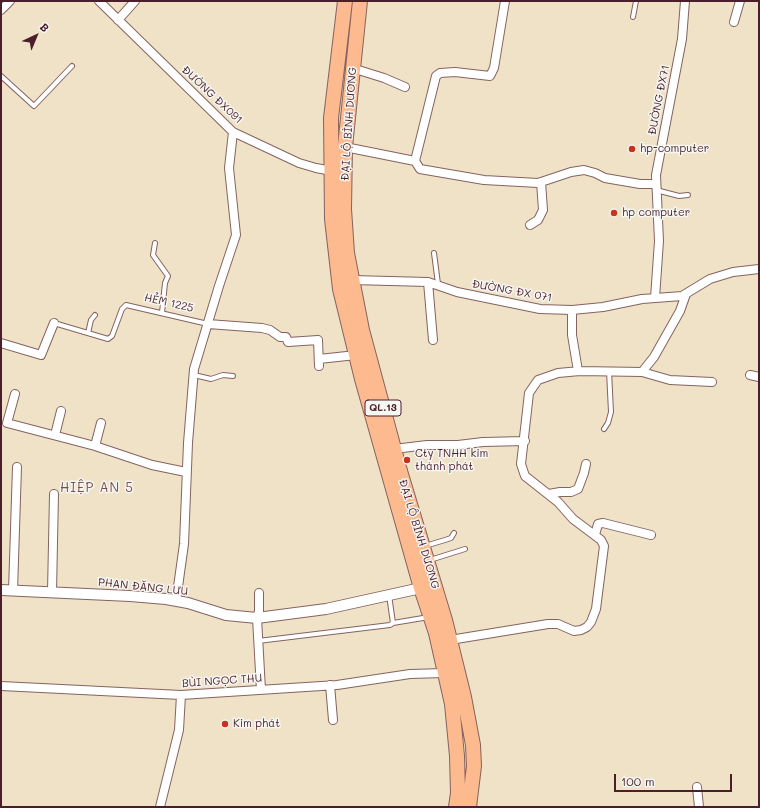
<!DOCTYPE html>
<html>
<head>
<meta charset="utf-8">
<style>
  body { margin:0 }
  #map { position:relative; width:760px; height:808px; overflow:hidden; background:#f0e2c6; font-family:Mali,sans-serif }
  canvas { display:block }
  .frame { position:absolute; inset:0; border:2px solid #4a1f2b; pointer-events:none }
  .north { position:absolute; left:16px; top:16px; width:40px; height:40px; -webkit-text-stroke:3px #f6f6f2; paint-order:stroke; rotate:44deg; font-size:11px; font-weight:700; line-height:16px; text-align:center; color:#4a1f2b }
  .north::after { content:''; display:block; margin:auto; width:14px; height:18px; background:#4a1f2b; clip-path:polygon(50% 0,100% 100%,50% 72%,0 100%) }
  .scale { position:absolute; left:614px; top:774px; width:118px; height:18px; box-sizing:border-box; border:2px solid #4a1f2b; border-top:0; padding-left:5px; font-size:12px; line-height:14px; white-space:nowrap; color:#4a1f2b; -webkit-text-stroke:3px #f6f6f2; paint-order:stroke }
</style>
</head>
<body>
<div id="map">
<canvas width="760" height="808"></canvas>
<div class="frame"></div>
<div class="north">B</div>
<div class="scale">100 m</div>
</div>
<script>
const context = document.querySelector('canvas').getContext('2d');
context.lineJoin = 'round';
const toPath = rows => new Path2D(rows.map(r => 'M' + r).join(''));
function strokePath(path, color, width, dash) { context.strokeStyle = color; context.lineWidth = width; context.lineCap = dash ? 'butt' : 'round'; context.setLineDash(dash || []); context.stroke(path); }
function write(font, color, halo, rows, align = 'center') {
  context.font = font + ' Mali,sans-serif'; context.lineWidth = 3; context.setLineDash([]); context.textBaseline = 'middle'; context.strokeStyle = halo; context.fillStyle = color; for (const [text, x, y, turn = 0] of rows) {
    context.save(); context.translate(x, y); context.rotate((+turn || 0) * Math.PI / 180); context.textAlign = isNaN(turn) ? turn : align; if (halo) context.strokeText(text, 0, 0); context.fillText(text, 0, 0); context.restore();
  }
}
const service = toPath([
  [633,17,636,1],
  [1,76,34,106,72,66],
  [656,190,679,196,688,195],
  [155,243,153,255,168,276,165,283,162,313],
  [434,253,438,284],
  [54,323,108,339,112,336,122,309,126,305,208,324],
  [88,333,91,320,95,315],
  [194,375,211,379,223,375,233,376],
  [604,429,608,423,611,412,609,371],
  [425,546,445,540,451,538,454,533],
  [430,560,465,549],
  [393,623,429,617],
  [258,641,390,625,393,623,389,595]
]);
const minor = toPath([
  [99,1,233,132,299,163,316,168,332,171],
  [1,10,10,1],
  [118,20,135,1],
  [734,22,740,1],
  [352,68,384,78,405,87],
  [345,147,415,161,420,169,484,180,538,183,571,172,584,170,595,173,605,178,640,184,656,184],
  [415,161,436,76,440,73,455,72,490,76,494,68,505,1],
  [530,225,538,220,543,210,541,182],
  [352,280,428,282,457,292,540,309,572,310,603,307,642,299,682,296,710,279,733,272,759,269],
  [428,282,433,340],
  [655,298,659,241,656,175,682,39,685,1],
  [572,310,572,335,578,371],
  [208,324,262,328,270,330,280,337,286,337,288,342,318,340,319,366],
  [1,343,41,355,54,323],
  [319,359,356,355],
  [642,372,670,380,712,382],
  [750,375,759,377],
  [15,394,7,423,95,446,152,465,186,472],
  [55,435,61,411],
  [95,446,101,423],
  [394,449,427,445,458,445,483,442,525,441],
  [549,494,560,492,571,492,578,489,584,473,586,464],
  [595,535,598,524,603,523,651,535],
  [13,591,17,467],
  [52,592,54,494],
  [259,593,259,611,257,618,261,690],
  [176,601,184,544,188,443,194,369,219,286,236,235,229,168,233,132],
  [450,640,548,624,558,624,574,631,581,630,587,627,591,622,596,609,604,546,601,540,573,519,558,502,525,476,521,464,529,393,538,380,558,373,580,371,642,372,654,357,680,311,686,294],
  [330,685,333,720],
  [1,686,181,695,337,685,410,674,444,673],
  [697,787,699,807],
  [160,807,179,730,181,695]
]);
const tertiary = toPath([
  [1,590,130,596,166,599,188,603,226,615,257,618,326,609,421,588]
]);
const trunk = toPath([
  [345,1,331,118,332,219,340,289,362,379,421,588,436,633,452,704,457,756,458,793,456,807],
  [360,1,345,147,344,209,347,253,362,330,400,471,445,620,464,697,473,745,474,766,469,807]
]);
strokePath(service, '#846361', 6);
strokePath(minor, '#846361', 10);
strokePath(tertiary, '#846361', 12);
strokePath(trunk, '#846361', 16);
strokePath(service, '#fff', 4);
strokePath(minor, '#fff', 8);
strokePath(tertiary, '#fff', 10);
strokePath(trunk, '#fcba8e', 14);
for (const [x, y, r, color] of [
  [632,149,4,"#c8321e"],
  [614,213,4,"#c8321e"],
  [407,460,4,"#c8321e"],
  [225,724,4,"#c8321e"]
]) { const dot = new Path2D(); dot.arc(x, y, r, 0, 2 * Math.PI); context.fillStyle = color; context.fill(dot); strokePath(dot, '#f6f6f2', 1.5); }
for (const [x, y, w] of [
  [383,408,36]
]) { const box = new Path2D(); box.roundRect(x - w / 2, y - 8, w, 16, 3); context.fillStyle = '#f6f6f2'; context.fill(box); strokePath(box, '#4a1f2b', 1); }
write('bold 10px', '#4a1f2b', null, [
  ["QL.13",383,408]
]);
write('11px', '#4a1f2b', '#f6f6f2', [
  ["ĐƯỜNG ĐX091",212,95,43],
  ["ĐƯỜNG ĐX71",659,100,-79],
  ["ĐẠI LỘ BÌNH DƯƠNG",349,124,-86],
  ["ĐƯỜNG ĐX 071",512,291,10],
  ["HẺM 1225",169,303,13],
  ["ĐẠI LỘ BÌNH DƯƠNG",419,534,73],
  ["PHAN ĐĂNG LƯU",143,587,6],
  ["BÙI NGỌC THU",222,681,-4]
]);
write('11px', '#4a1f2b', '#f6f6f2', [
  ["hp-computer",640,149],
  ["hp computer",622,213],
  ["Cty TNHH kim",415,454],
  ["thành phát",415,467],
  ["Kim phát",233,724]
], 'left');
context.letterSpacing = '1px';
write('13px', '#7a4f4b', '#f6f6f2', [
  ["HIỆP AN 5",97,488]
]);
context.letterSpacing = '0px';
</script>
</body>
</html>
